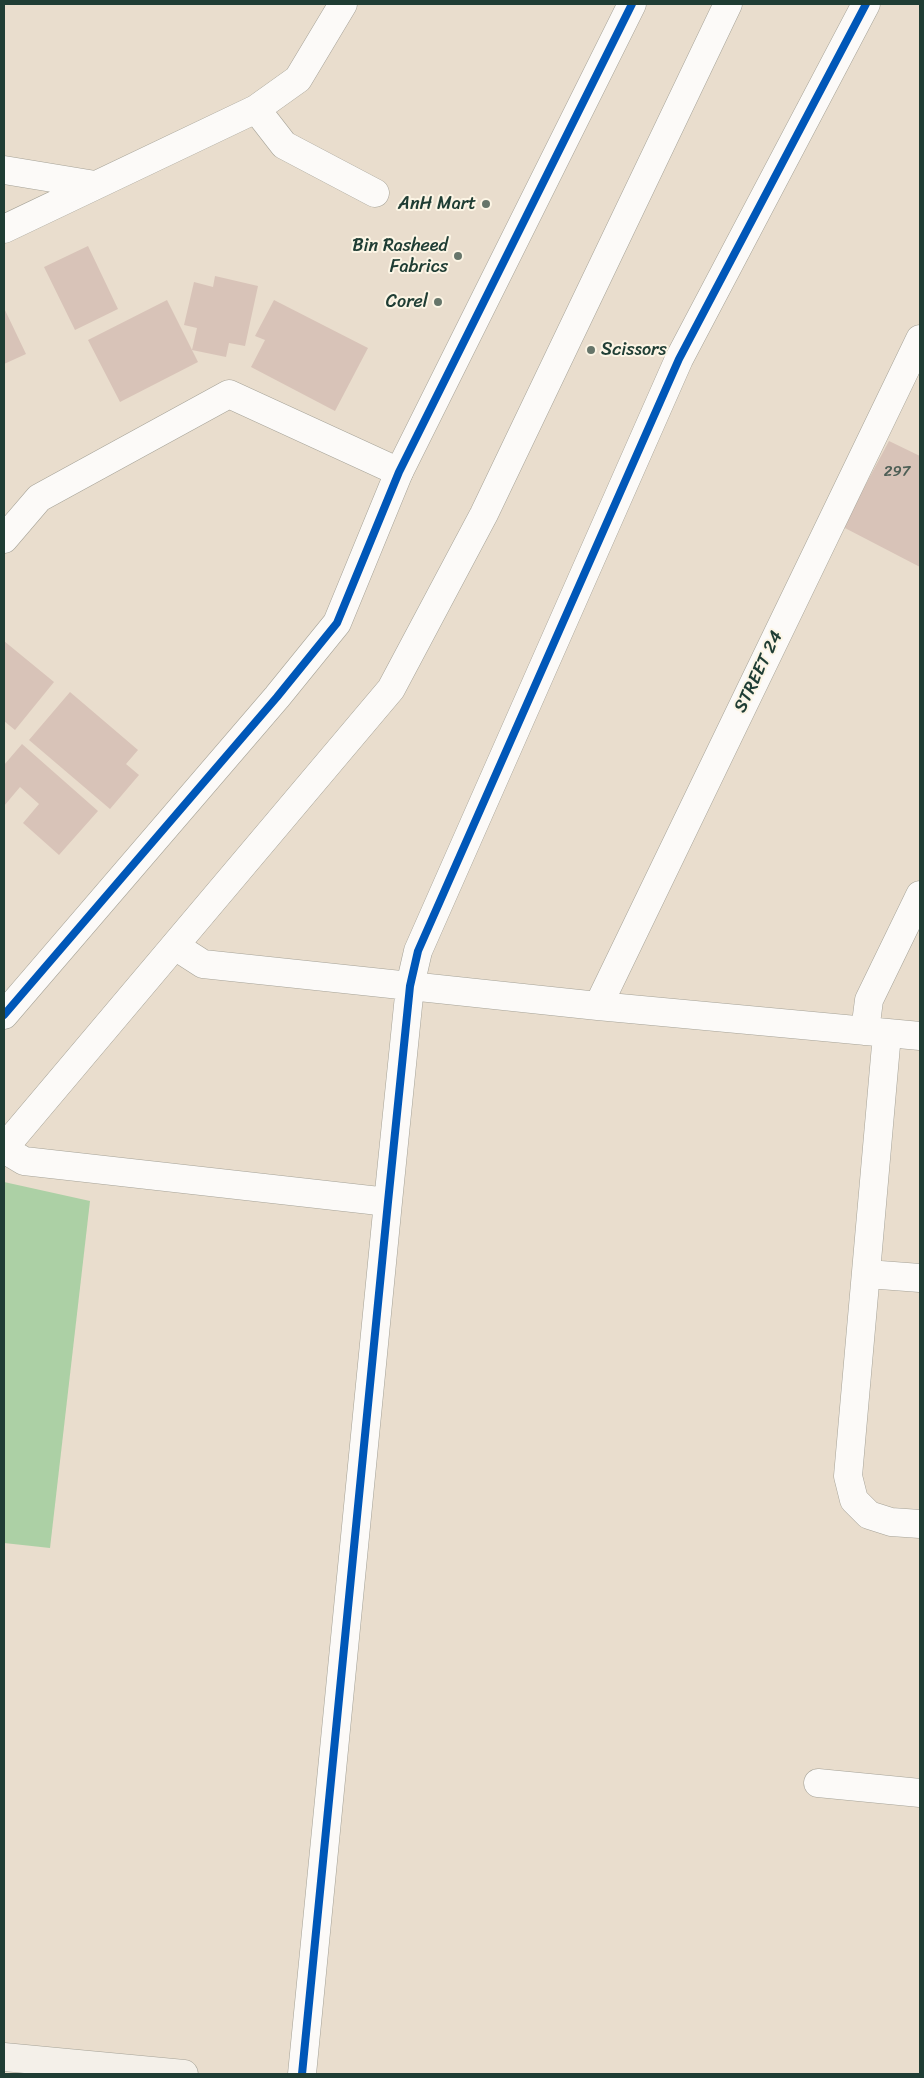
<!DOCTYPE html>
<html>
<head>
<meta charset="utf-8">
<style>
  body { margin:0 }
  #map { position:relative; width:924px; height:2078px; overflow:hidden; background:#e9ddcd; font-family:Sriracha,sans-serif }
  canvas { display:block }
  .frame { position:absolute; inset:0; border:5px solid #1f3d34; pointer-events:none }
</style>
</head>
<body>
<div id="map">
<canvas width="924" height="2078"></canvas>
<div class="frame"></div>
</div>
<script>
const context = document.querySelector('canvas').getContext('2d');
context.lineJoin = 'round';
function paint(path, color) { context.fillStyle = color; context.fill(path, 'evenodd'); }
const toPath = rows => new Path2D(rows.map(r => 'M' + r).join(''));
function strokePath(path, color, width, dash) { context.strokeStyle = color; context.lineWidth = width; context.lineCap = dash ? 'butt' : 'round'; context.setLineDash(dash || []); context.stroke(path); }
function write(font, color, halo, rows, align = 'center') {
  context.font = font + ' Sriracha,sans-serif'; context.lineWidth = 4; context.setLineDash([]); context.textBaseline = 'middle'; context.strokeStyle = halo; context.fillStyle = color; for (const [text, x, y, turn = 0] of rows) {
    context.save(); context.translate(x, y); context.rotate((+turn || 0) * Math.PI / 180); context.textAlign = isNaN(turn) ? turn : align; if (halo) context.strokeText(text, 0, 0); context.fillText(text, 0, 0); context.restore();
  }
}
paint(toPath([
  [4,1182,90,1201,50,1548,4,1543]
]), '#acd0a5');
paint(toPath([
  [88,246,118,309,75,330,44,267],
  [215,276,258,286,245,346,229,343,226,357,192,350,197,328,184,325,194,282,213,287],
  [167,300,198,362,120,402,88,340],
  [274,300,368,348,335,411,251,367,265,340,255,336],
  [4,308,26,354,4,364],
  [889,441,920,456,920,567,843,527],
  [4,641,54,682,15,730,4,721],
  [70,692,138,750,126,764,139,775,110,809,29,740],
  [22,744,98,811,59,855,23,823,39,804,20,787,4,806,4,765]
]), '#d8c3b8');
const minor = toPath([
  [256,109,284,145,375,193],
  [4,170,95,185],
  [4,229,256,109,298,79,343,4],
  [4,539,39,498,229,394,399,472],
  [175,946,203,964,598,1006,920,1036],
  [598,1006,920,339],
  [865,1031,869,1000,920,895],
  [887,1034,848,1476,854,1500,869,1515,891,1522,920,1524],
  [4,1149,24,1161,388,1202],
  [867,1274,920,1278],
  [818,1783,920,1793],
  [302,2074,388,1202,410,986,418,951,679,359,866,4]
]);
const tertiary = toPath([
  [4,1015,277,697,337,623,399,472,632,4],
  [4,1148,391,689,484,514,728,4]
]);
const secondary = toPath([
  [4,2057,184,2074]
]);
strokePath(minor, '#a5a297', 29);
strokePath(tertiary, '#a5a297', 29);
strokePath(secondary, '#a5a297', 29);
strokePath(minor, '#fcfaf8', 28);
strokePath(tertiary, '#fcfaf8', 28);
strokePath(secondary, '#f4f0e9', 28);
strokePath(toPath([
  [4,1015,277,697,337,623,399,472,632,4],
  [302,2074,388,1202,410,986,418,951,679,359,866,4]
]), '#0057b8', 8);
for (const [x, y, r, color] of [
  [486,204,5,"#66756a"],
  [458,256,5,"#66756a"],
  [438,302,5,"#66756a"],
  [591,350,5,"#66756a"]
]) { const dot = new Path2D(); dot.arc(x, y, r, 0, 2 * Math.PI); context.fillStyle = color; context.fill(dot); strokePath(dot, '#fcf5e5', 2); }
write('15px', '#4d5e55', null, [
  ["297",897,472]
]);
write('18px', '#1f3d34', '#fcf5e5', [
  ["AnH Mart",476,204],
  ["Bin Rasheed",448,246],
  ["Fabrics",448,267],
  ["Corel",428,302],
  ["Scissors",601,350,"left"]
], 'right');
write('18px', '#1f3d34', '#fcf5e5', [
  ["STREET 24",759,672,-64]
]);
</script>
</body>
</html>
